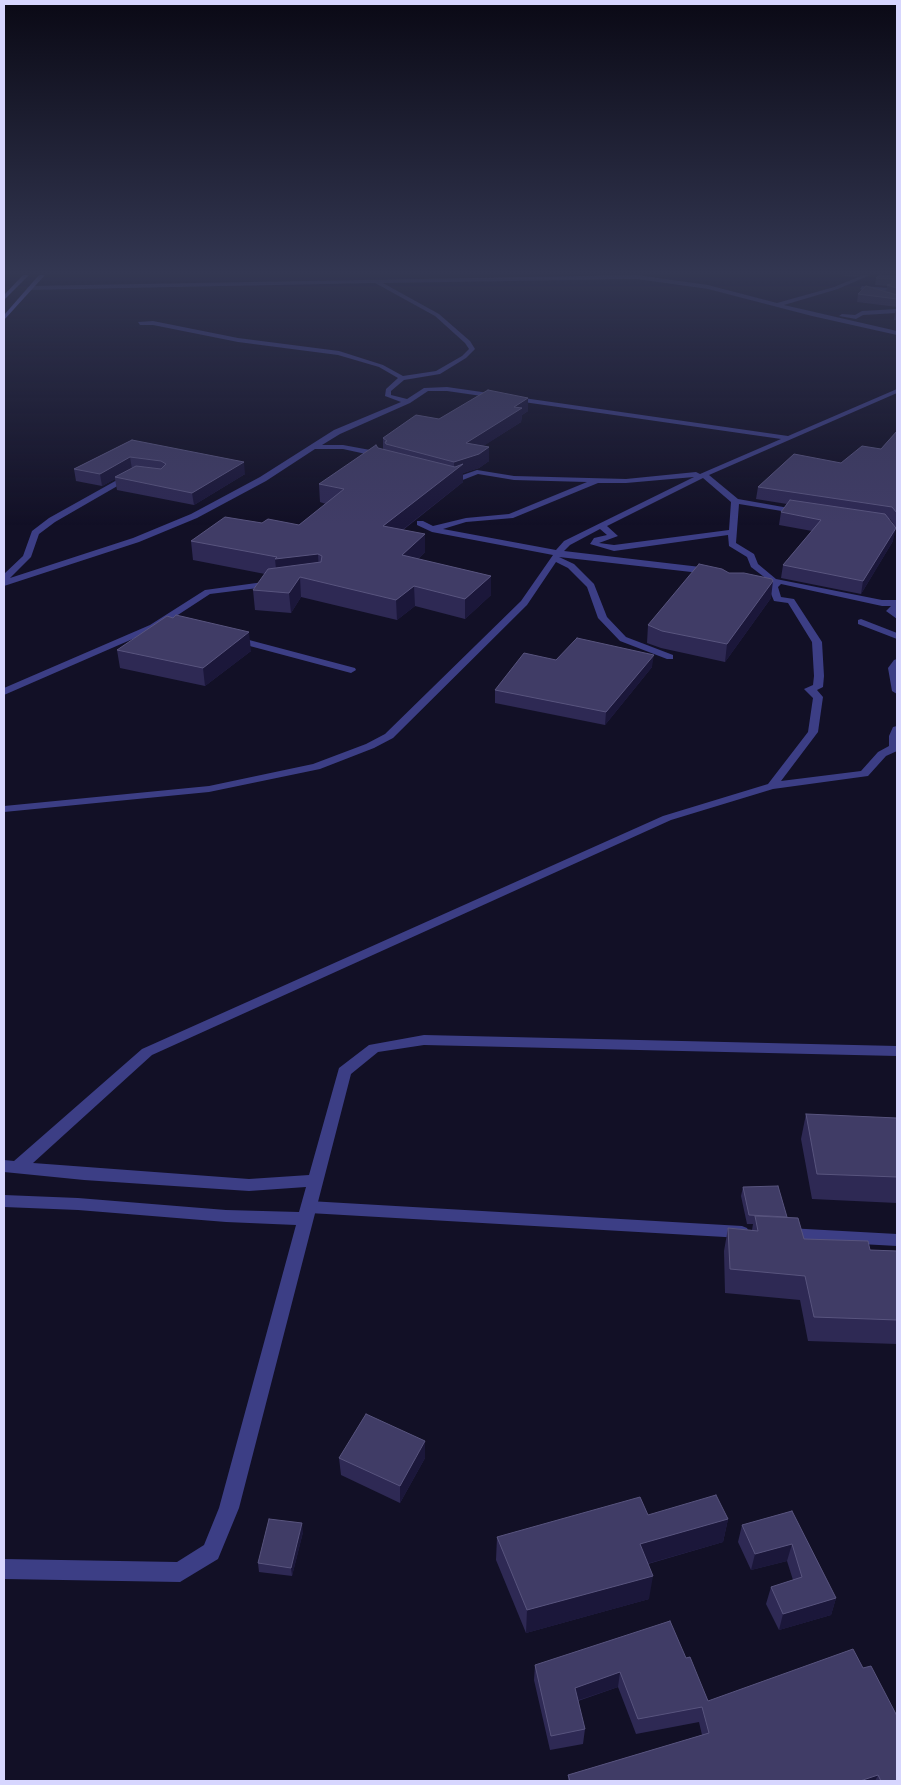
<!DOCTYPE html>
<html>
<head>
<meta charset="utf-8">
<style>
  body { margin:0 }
  #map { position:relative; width:901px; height:1785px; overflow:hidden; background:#121026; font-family:"Archivo Narrow",sans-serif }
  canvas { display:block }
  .frame { position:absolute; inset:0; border:5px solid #d7d6fe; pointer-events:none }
</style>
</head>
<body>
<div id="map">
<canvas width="901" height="1785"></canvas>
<div class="frame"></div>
</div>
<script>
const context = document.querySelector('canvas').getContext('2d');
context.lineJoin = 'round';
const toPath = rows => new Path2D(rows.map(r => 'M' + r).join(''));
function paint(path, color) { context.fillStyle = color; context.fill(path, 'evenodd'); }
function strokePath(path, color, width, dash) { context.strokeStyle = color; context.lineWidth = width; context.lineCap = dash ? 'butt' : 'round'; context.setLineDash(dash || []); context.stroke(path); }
paint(toPath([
  [309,1201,742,1226,747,1228,749,1232,747,1236,742,1238,309,1213,304,1211,302,1207,304,1203,309,1201],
  [788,1228,897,1234,897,1246,788,1240,783,1238,781,1234,783,1230,788,1228]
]), '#3c3e85');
paint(toPath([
  [637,275,708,285,777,303,834,287,863,275,870,275,838,289,784,305,897,331,897,335,812,316,708,289,637,279,383,283,439,314,470,341,475,349,466,358,440,374,404,380,391,391,391,395,407,399,424,388,447,387,788,436,897,389,897,393,709,475,738,499,800,510,804,512,800,514,739,504,736,543,754,554,758,564,776,579,882,600,897,600,897,619,886,611,891,606,882,606,781,584,778,587,781,597,794,599,822,642,824,676,823,687,817,690,823,697,818,732,781,781,861,771,878,752,889,746,889,736,893,727,897,726,897,751,886,756,868,776,773,789,671,820,152,1055,33,1163,249,1179,309,1175,339,1068,369,1045,424,1035,897,1046,897,1056,424,1045,378,1052,351,1074,239,1508,218,1559,180,1582,4,1579,4,1559,177,1562,204,1545,219,1508,296,1225,226,1222,78,1210,4,1207,4,1195,78,1198,226,1210,299,1212,306,1187,249,1191,84,1180,4,1172,4,1160,14,1161,142,1049,663,816,768,784,808,732,813,698,804,689,813,685,814,676,812,642,788,603,774,601,769,589,752,587,750,585,755,582,771,584,772,583,751,567,747,557,729,546,728,535,614,551,590,544,594,538,607,535,600,529,570,545,564,551,709,568,713,571,709,574,559,557,574,564,594,584,607,617,626,637,673,655,673,659,667,659,620,641,598,618,587,587,568,568,556,562,527,605,393,738,374,748,320,769,209,792,4,812,4,806,209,786,313,764,366,744,385,734,521,601,553,555,432,532,417,525,417,521,423,521,433,526,466,518,509,514,587,482,514,480,478,474,455,483,443,481,443,477,454,478,477,470,514,476,626,479,696,472,700,474,781,439,447,391,428,391,410,403,340,434,322,445,343,445,381,452,383,461,377,461,375,456,343,449,315,449,266,481,197,518,139,542,4,586,4,574,23,556,32,531,49,518,126,475,133,477,55,522,39,534,31,557,10,578,133,538,191,514,260,477,334,430,401,402,385,396,386,389,398,378,379,367,338,355,238,342,153,325,140,325,138,322,153,321,238,338,339,351,383,365,403,376,436,371,462,356,469,349,465,343,435,316,375,283,30,290,27,288,30,286,637,275],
  [694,477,564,541,556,550,443,529,466,522,513,518,598,483,626,483,694,477],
  [703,478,731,502,729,530,614,545,599,543,618,536,607,526,703,478],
  [862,286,890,288,888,291,870,290,897,298,897,302,872,295,860,289,862,286],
  [897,309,897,313,863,315,856,319,839,316,842,314,855,315,862,311,897,309],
  [271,581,274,582,274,586,210,594,164,624,168,626,166,628,151,631,4,695,4,688,150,625,205,590,271,581],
  [861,619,897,633,897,639,858,624,858,620,861,619],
  [234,636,355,668,356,670,351,673,231,641,229,639,234,636],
  [897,659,897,694,892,691,888,668,894,660,897,659]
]), '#3c3e85');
paint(toPath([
  [23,275,29,275,4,300,4,295,23,275],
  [39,275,45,275,4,320,4,315,39,275]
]), '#6e76fd');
paint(toPath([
  [840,275,861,275,854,277],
  [897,276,897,307,857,302,858,294,886,292,887,286,875,285,876,278],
  [897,309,897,320,894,320,895,312],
  [528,398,528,411,522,415,521,422,483,446,489,461,479,468,463,473,463,482,403,530,425,552,418,559,491,576,491,595,465,619,415,606,397,620,301,597,291,613,255,610,253,590,265,574,193,560,191,541,262,523,299,525,326,504,320,502,319,484,378,448,383,450,383,438,439,419],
  [897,431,897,529,890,519,889,519,893,541,861,594,781,578,783,565,812,531,779,525,781,512,787,504,756,499,758,487,841,463,881,449],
  [132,440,245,474,194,505,117,490,115,479,102,486,76,481,74,469],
  [771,598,725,662,661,648,647,643,648,625],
  [117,650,251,651,205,686,120,668],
  [556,660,652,667,605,725,495,703,495,690],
  [806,1114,897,1120,897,1203,812,1199,801,1139],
  [743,1187,787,1218,804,1239,870,1250,897,1251,897,1344,808,1341,800,1300,725,1293,724,1251,728,1228,752,1230,753,1224,747,1224,741,1196],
  [339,1458,425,1458,400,1503,341,1475],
  [792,1511,836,1598,831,1615,779,1630,766,1604,771,1587,793,1580,787,1561,751,1570,738,1542,742,1525],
  [648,1515,728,1519,723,1542,648,1564,649,1599,526,1633,496,1560,497,1537],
  [303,1532,292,1576,259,1572,258,1563],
  [686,1658,708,1701,897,1781,568,1781,568,1775,702,1735,699,1722,636,1734,618,1687,578,1701,585,1729,583,1744,550,1750,534,1680,535,1665]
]), '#2e2954');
paint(toPath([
  [528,398,528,411,522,415,521,422,466,457,466,443,514,407],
  [489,447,489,461,479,468,463,473,463,482,383,545,383,526,454,471,454,462],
  [130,457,132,469,115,477,115,479,102,486,100,474],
  [244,462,245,474,194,505,192,493],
  [896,528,893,541,861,594,863,581],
  [425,534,425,552,402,574,402,555],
  [318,554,319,573,277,579,275,559],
  [491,576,491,595,465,619,465,599],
  [300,577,301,597,291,613,289,593],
  [773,581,771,598,725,662,727,644],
  [414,586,415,606,397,620,396,600],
  [249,632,251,651,205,686,203,668],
  [654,655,652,667,605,725,606,712],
  [425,1441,425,1458,400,1503,400,1486],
  [728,1519,723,1542,636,1567,640,1544],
  [302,1523,303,1532,292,1576,291,1568],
  [792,1544,787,1561,751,1570,755,1554],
  [653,1576,649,1599,526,1633,527,1610],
  [836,1598,831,1615,779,1630,783,1614],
  [620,1672,618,1687,573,1702,575,1688],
  [878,1775,875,1781,860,1781]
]), '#1b173a');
const building = toPath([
  [879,275,897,276,897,288,887,285,891,284,893,279,876,278,879,275],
  [866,286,897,295,897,299,858,294,866,286],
  [488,390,528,398,514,407,522,408,466,443,489,447,479,454,454,462,386,444,385,442,387,441,383,438,416,415,439,419,488,390],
  [897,431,897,513,892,507,758,487,794,454,841,463,862,446,881,449,897,431],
  [132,440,244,462,192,493,115,477,136,466,161,469,166,464,161,461,130,457,100,474,74,469,132,440],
  [376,445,378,448,455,467,463,464,383,526,425,534,402,555,491,576,465,599,414,586,396,600,300,577,289,593,253,590,268,569,321,562,322,556,318,554,275,559,277,557,191,541,225,517,262,523,268,519,299,525,344,489,319,484,376,445],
  [790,500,885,514,896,528,863,581,783,565,821,520,781,512,790,500],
  [699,564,722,569,729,573,744,573,772,579,773,581,727,644,662,631,648,625,699,564],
  [176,615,249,632,203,668,117,650,167,616,173,618,176,615],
  [577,638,654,655,606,712,495,690,524,653,556,660,577,638],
  [806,1114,897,1118,897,1177,817,1174,806,1114],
  [778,1186,787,1217,749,1215,743,1187,778,1186],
  [755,1216,798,1218,804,1239,868,1241,870,1250,897,1251,897,1320,814,1317,805,1276,730,1269,728,1228,758,1231,755,1216],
  [366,1414,425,1441,400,1486,339,1458,366,1414],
  [716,1495,728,1519,640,1544,653,1576,527,1610,497,1537,640,1497,648,1515,716,1495],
  [792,1511,836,1598,783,1614,771,1587,802,1577,792,1544,755,1554,742,1525,792,1511],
  [269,1519,302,1523,291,1568,258,1563,269,1519],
  [670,1621,686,1658,690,1657,708,1701,853,1649,863,1668,871,1666,897,1716,897,1781,881,1781,878,1775,860,1781,570,1781,568,1775,709,1733,702,1707,638,1719,620,1672,575,1688,585,1729,551,1736,535,1665,670,1621]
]);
paint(building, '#403c66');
strokePath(building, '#58547e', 1);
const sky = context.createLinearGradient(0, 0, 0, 525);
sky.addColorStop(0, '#0a0915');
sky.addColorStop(0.52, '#333752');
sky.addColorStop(1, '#33375200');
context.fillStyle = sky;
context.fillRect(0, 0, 901, 525);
</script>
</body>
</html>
